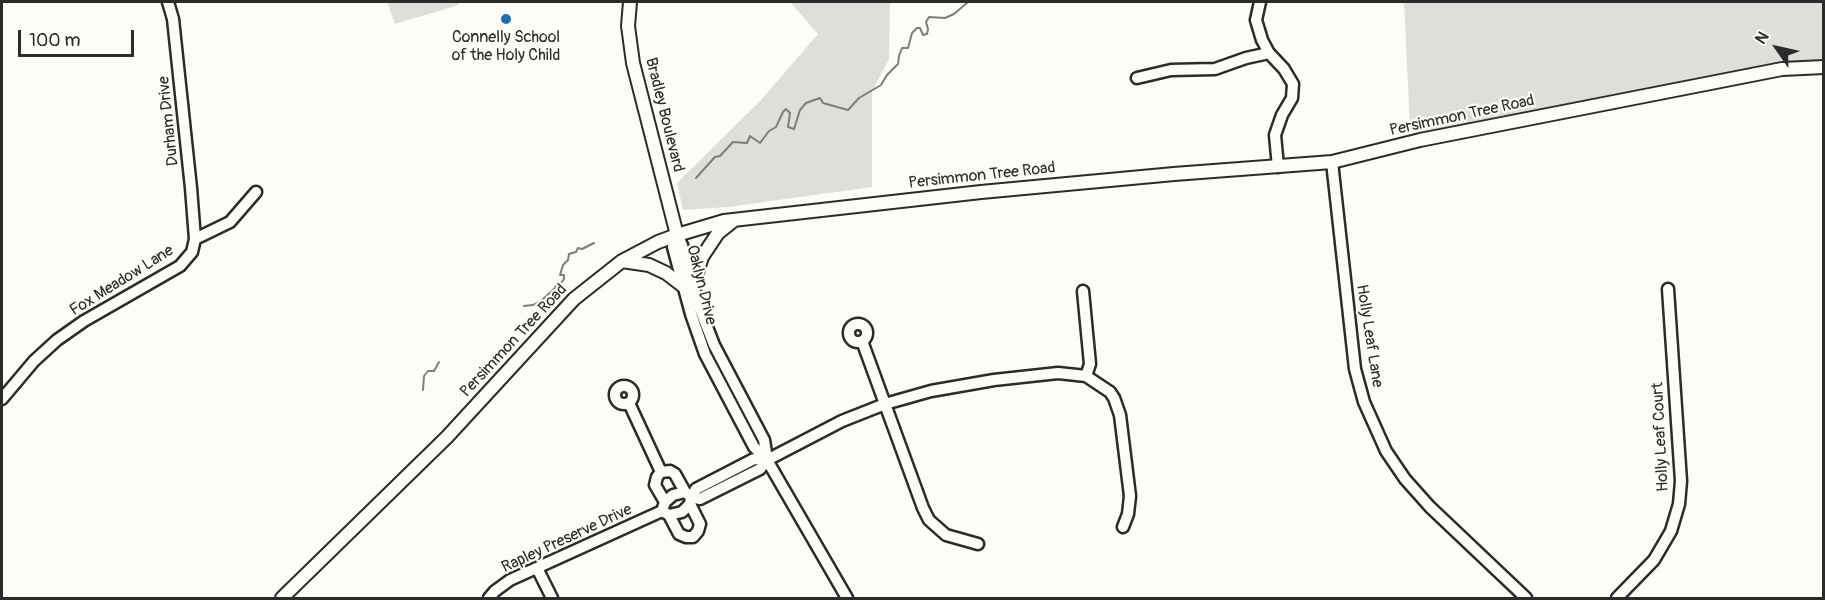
<!DOCTYPE html>
<html>
<head>
<meta charset="utf-8">
<style>
  body { margin:0 }
  #map { position:relative; width:1825px; height:600px; overflow:hidden; background:#fdfcf7; font-family:Pangolin,sans-serif }
  canvas { display:block }
  .frame { position:absolute; inset:0; border:3px solid #2b2b2b; pointer-events:none }
  .north { position:absolute; left:1747px; top:18px; width:60px; height:60px; -webkit-text-stroke:4px #fdfcf7; paint-order:stroke; rotate:304deg; font-size:16px; font-weight:700; line-height:24px; text-align:center; color:#2b2b2b }
  .north::after { content:''; display:block; margin:auto; width:21px; height:27px; background:#2b2b2b; clip-path:polygon(50% 0,100% 100%,50% 72%,0 100%) }
  .scale { position:absolute; left:18px; top:30px; width:116px; height:27px; box-sizing:border-box; border:3px solid #2b2b2b; border-top:0; padding-left:8px; font-size:18px; line-height:21px; white-space:nowrap; color:#2b2b2b; -webkit-text-stroke:4px #fdfcf7; paint-order:stroke }
</style>
</head>
<body>
<div id="map">
<canvas width="1825" height="600"></canvas>
<div class="frame"></div>
<div class="north">N</div>
<div class="scale">100 m</div>
</div>
<script>
const context = document.querySelector('canvas').getContext('2d');
context.lineJoin = 'round';
function paint(path, color) { context.fillStyle = color; context.fill(path, 'evenodd'); }
const toPath = rows => new Path2D(rows.map(r => 'M' + r).join(''));
function strokePath(path, color, width, dash) { context.strokeStyle = color; context.lineWidth = width; context.lineCap = dash ? 'butt' : 'round'; context.setLineDash(dash || []); context.stroke(path); }
function write(font, color, halo, rows, align = 'center') {
  context.font = font + ' Pangolin,sans-serif'; context.lineWidth = 4.5; context.setLineDash([]); context.textBaseline = 'middle'; context.strokeStyle = halo; context.fillStyle = color; for (const [text, x, y, turn = 0] of rows) {
    context.save(); context.translate(x, y); context.rotate((+turn || 0) * Math.PI / 180); context.textAlign = isNaN(turn) ? turn : align; if (halo) context.strokeText(text, 0, 0); context.fillText(text, 0, 0); context.restore();
  }
}
paint(toPath([
  [387,2,458,2,459,5,395,24],
  [790,2,890,2,889,59,872,92,872,187,728,207,683,210,677,183,761,100,818,34],
  [1404,2,1823,2,1823,62,1427,136,1410,128]
]), '#dfdeda');
strokePath(toPath([
  [696,178,715,157,720,156,733,142,747,143,750,136,760,143,769,131,776,127,783,112,786,109,790,113,788,127,794,129,800,110,806,103,820,98,823,103,848,110,859,98,881,85,887,75,898,64,899,56,902,48,908,48,912,33,917,28,920,28,923,35,927,34,928,29,926,22,929,17,945,18,954,14,968,2],
  [524,306,533,305,542,300,555,288,557,282,561,283,564,279,564,275,560,275,563,265,568,260,569,254,576,252,578,248,582,249,594,243],
  [423,390,424,376,428,371,434,371,439,362]
]), '#7e7d7b', 2);
const minor = toPath([
  [168,2,173,19,191,188,195,239],
  [1260,2,1256,20,1262,40,1269,53,1284,69,1293,84,1292,98,1282,115,1275,135,1278,167],
  [1137,78,1171,70,1215,69,1246,58,1269,53],
  [1332,162,1355,369,1364,402,1386,451,1405,479,1430,507,1526,598],
  [677,235,673,247,691,314,705,354,754,447,767,460,847,598],
  [677,235,682,245,700,309,714,345,764,440,767,459],
  [1083,291,1090,364,1086,376],
  '849 333a9 9 0 1 1 18 0a9 9 0 1 1-18 0Z',
  [862,341,923,508,929,520,946,535,978,544],
  '615 395a9 9 0 1 1 18 0a9 9 0 1 1-18 0Z',
  [2,399,34,361,57,340,84,321,180,266,192,252,195,239,230,222,256,192],
  [629,403,661,472],
  [661,472,670,471,675,474,685,492],
  [661,472,657,477,655,485,665,502],
  [662,511,669,515,682,512,690,504,691,497,696,489,754,459,767,460],
  [669,515,679,534,686,537,693,537,698,531,700,524,690,504],
  [537,568,552,598],
  [489,598,495,591,510,580,662,511,665,502,673,495,685,492,691,497,700,499,760,469,767,460,842,421,885,404,931,391,994,380,1058,373,1086,376,1110,392,1114,398,1120,415,1130,496,1128,514,1123,527],
  [1617,598,1654,560,1671,531,1679,504,1681,481,1668,289]
]);
const major = toPath([
  [630,2,628,26,633,63,677,235],
  [622,261,649,265,666,273,683,286],
  [693,285,702,257,718,233,733,221],
  [282,598,447,437,574,299,622,261,658,242,677,235,724,221,981,192,1174,174,1332,162,1420,140,1782,69,1824,67]
]);
strokePath(minor, '#2b2b2b', 15);
strokePath(major, '#2b2b2b', 16);
strokePath(minor, '#fdfcf7', 10);
strokePath(major, '#fdfcf7', 12);
for (const [x, y, r, color] of [
  [506,19,6,"#1f6fb2"]
]) { const dot = new Path2D(); dot.arc(x, y, r, 0, 2 * Math.PI); context.fillStyle = color; context.fill(dot); strokePath(dot, '#fdfcf7', 2); }
write('16px', '#2b2b2b', '#fdfcf7', [
  ["Connelly School",506,38],
  ["of the Holy Child",506,56]
]);
write('16px', '#2b2b2b', '#fdfcf7', [
  ["Bradley Boulevard",664,115,76],
  ["Persimmon Tree Road",1462,116,-12],
  ["Durham Drive",169,121,-96],
  ["Persimmon Tree Road",982,176,-6],
  ["Fox Meadow Lane",122,281,-32],
  ["Oaklyn Drive",701,285,76],
  ["Holly Leaf Lane",1369,336,81],
  ["Persimmon Tree Road",514,341,-47],
  ["Holly Leaf Court",1661,437,-93],
  ["Rapley Preserve Drive",567,539,-25]
]);
</script>
</body>
</html>
